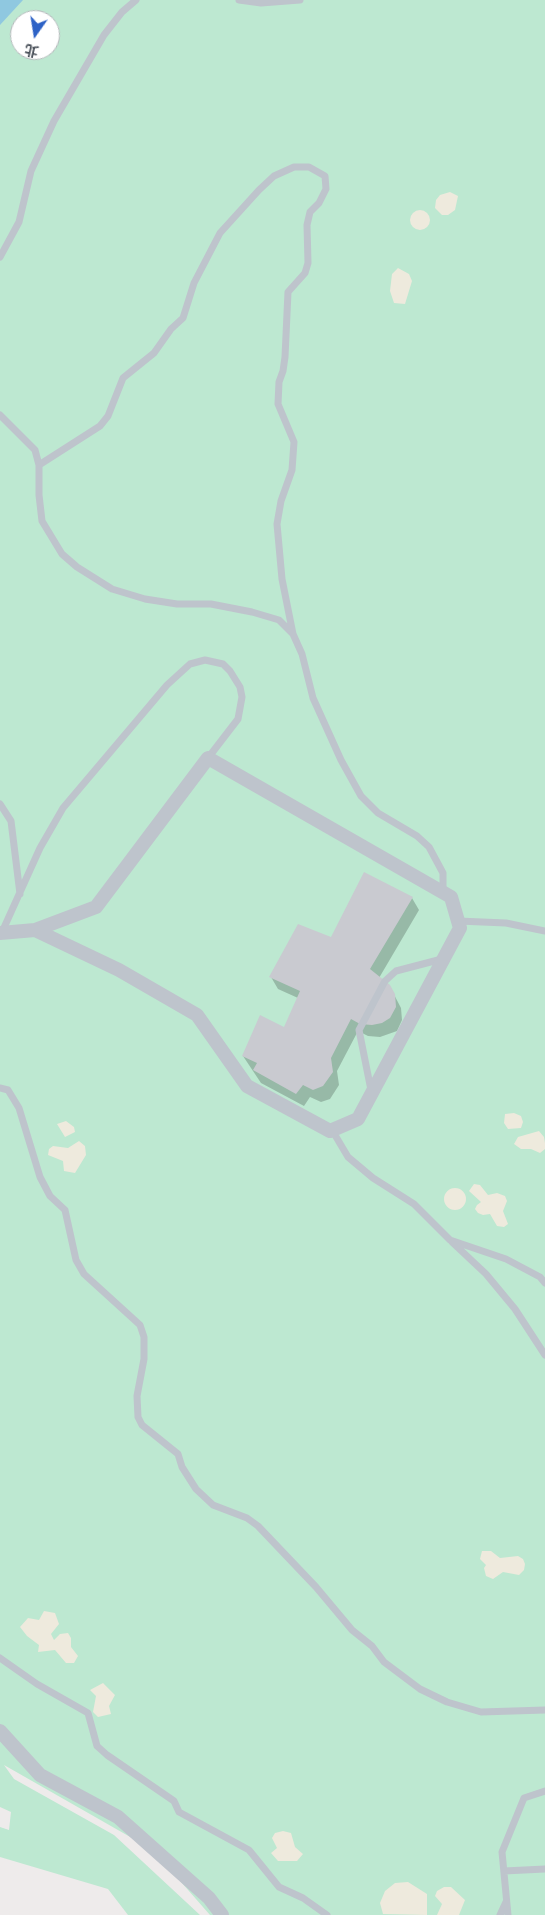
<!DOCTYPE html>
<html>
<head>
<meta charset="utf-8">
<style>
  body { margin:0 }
  #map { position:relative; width:545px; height:1915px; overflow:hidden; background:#eeebeb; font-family:Overpass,"Noto Sans TC",sans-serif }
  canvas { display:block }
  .north { position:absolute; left:10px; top:10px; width:50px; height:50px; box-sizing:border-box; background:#fff; border:1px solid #b5b8bb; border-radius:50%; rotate:193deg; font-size:14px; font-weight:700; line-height:20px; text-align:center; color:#464d56 }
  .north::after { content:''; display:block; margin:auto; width:18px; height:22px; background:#2d62c6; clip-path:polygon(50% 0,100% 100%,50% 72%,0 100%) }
</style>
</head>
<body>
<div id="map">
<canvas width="545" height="1915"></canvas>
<div class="north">北</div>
</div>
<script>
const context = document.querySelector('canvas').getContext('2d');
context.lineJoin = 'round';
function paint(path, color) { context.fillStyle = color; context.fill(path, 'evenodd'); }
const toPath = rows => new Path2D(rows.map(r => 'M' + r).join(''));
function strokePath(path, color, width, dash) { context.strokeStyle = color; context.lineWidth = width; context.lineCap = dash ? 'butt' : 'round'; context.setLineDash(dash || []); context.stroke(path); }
paint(toPath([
  [0,0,545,0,545,1915,210,1915,153,1850,4,1765,14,1779,114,1835,200,1915,128,1915,108,1889,0,1857,0,1827,9,1830,11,1812,0,1807],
  [20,20,50,20,50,50,20,50]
]), '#bde8d1');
paint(toPath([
  [450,192,458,196,455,210,448,215,442,215,435,208,436,200,440,195],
  '410 220a10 10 0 1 1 20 0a10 10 0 1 1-20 0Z',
  [398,268,409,274,412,281,405,304,394,303,390,291,392,274],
  [514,1113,521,1116,523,1122,521,1128,508,1129,504,1123,505,1114],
  [66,1121,74,1127,75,1132,65,1137,57,1124],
  [539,1131,544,1137,545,1143,545,1149,540,1153,531,1149,521,1149,514,1144,518,1137],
  [79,1141,85,1146,86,1155,75,1173,64,1171,63,1161,48,1155,49,1149,53,1146,68,1148],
  [474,1184,480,1185,488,1195,497,1193,505,1196,507,1201,503,1211,508,1224,504,1227,497,1226,490,1214,483,1215,478,1213,475,1209,477,1205,481,1202,469,1191],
  '444 1199a11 11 0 1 1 22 0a11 11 0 1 1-22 0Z',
  [482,1551,491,1551,500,1558,518,1556,523,1559,525,1564,524,1570,519,1575,503,1572,493,1579,486,1576,484,1568,486,1565,480,1559],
  [44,1611,55,1613,59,1624,51,1634,54,1640,60,1634,68,1633,71,1638,71,1647,78,1656,74,1663,66,1663,55,1650,38,1652,39,1645,27,1636,20,1627,28,1618,39,1620],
  [103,1683,115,1695,109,1706,111,1714,98,1717,93,1712,96,1696,90,1690],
  [283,1831,291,1833,295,1847,303,1854,297,1861,278,1861,271,1853,277,1848,272,1838,275,1833],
  [408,1882,427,1894,427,1915,383,1914,380,1903,385,1891,395,1883],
  [444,1887,451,1887,465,1900,459,1915,437,1915,442,1904,435,1896,437,1891]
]), '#eeeadd');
paint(toPath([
  [0,0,23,0,0,25]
]), '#8fc8e0');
paint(toPath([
  [412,898,419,910,379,978,389,985,401,1008,402,1020,397,1031,380,1037,368,1036,358,1031,337,1071,339,1085,330,1099,321,1102,310,1097,304,1106,261,1083,243,1056,285,1029,298,998,278,989,271,977,332,939]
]), '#0003');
paint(toPath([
  [364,872,413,897,370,969,390,985,395,994,396,1007,390,1018,382,1023,372,1025,360,1024,351,1019,331,1058,333,1072,323,1086,313,1090,303,1085,296,1094,253,1070,257,1063,242,1056,260,1015,284,1027,300,991,269,977,298,924,331,937]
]), '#c9cad0');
strokePath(toPath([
  [239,0,261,3,300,0],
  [0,257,19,222,31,171,54,121,104,35,122,12,136,0],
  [0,415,35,450,39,465,39,495,42,521,62,554,77,567,112,589,145,599,177,604,211,604,252,612,279,620,293,634,302,654,313,698,341,760,361,796,378,813,417,836,429,847,443,873,443,892],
  [39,465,100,426,108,416,123,378,154,353,171,329,183,318,194,283,220,233,259,190,274,176,294,167,309,167,325,176,326,189,319,203,310,212,307,225,308,263,305,273,288,292,285,357,283,371,279,382,278,404,294,442,292,470,281,501,277,524,282,579,293,634],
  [0,804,11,821,20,894],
  [458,921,506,923,545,931],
  [2,932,40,848,63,808,167,685,190,664,205,660,223,664,230,671,240,687,242,697,238,719,208,758],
  [0,1088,8,1090,19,1108,40,1177,50,1196,65,1210,76,1260,84,1274,140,1325,144,1337,144,1359,137,1396,138,1417,142,1425,178,1454,182,1467,196,1489,213,1505,247,1518,258,1526,316,1587,352,1630,372,1646,384,1662,420,1689,447,1702,481,1712,545,1710],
  [371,1090,359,1030,385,981,396,971,442,959],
  [332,1130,348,1157,373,1178,414,1204,450,1240,506,1259,540,1277,545,1283],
  [452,1242,486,1274,515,1309,545,1355],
  [0,1658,37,1684,88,1713,97,1746,107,1755,174,1801,179,1812,249,1850,279,1887,303,1898,327,1915],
  [504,1871,545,1869],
  [500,1915,506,1902],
  [508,1915,502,1852,524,1798,545,1791]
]), '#bec4cc', 7);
strokePath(toPath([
  [0,933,35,930,96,907,208,758,451,897,460,928,358,1119,330,1131,247,1086,197,1015,119,970,35,930],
  [0,1731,40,1775,118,1817,209,1898,222,1915]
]), '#bec4cc', 14);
</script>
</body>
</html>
